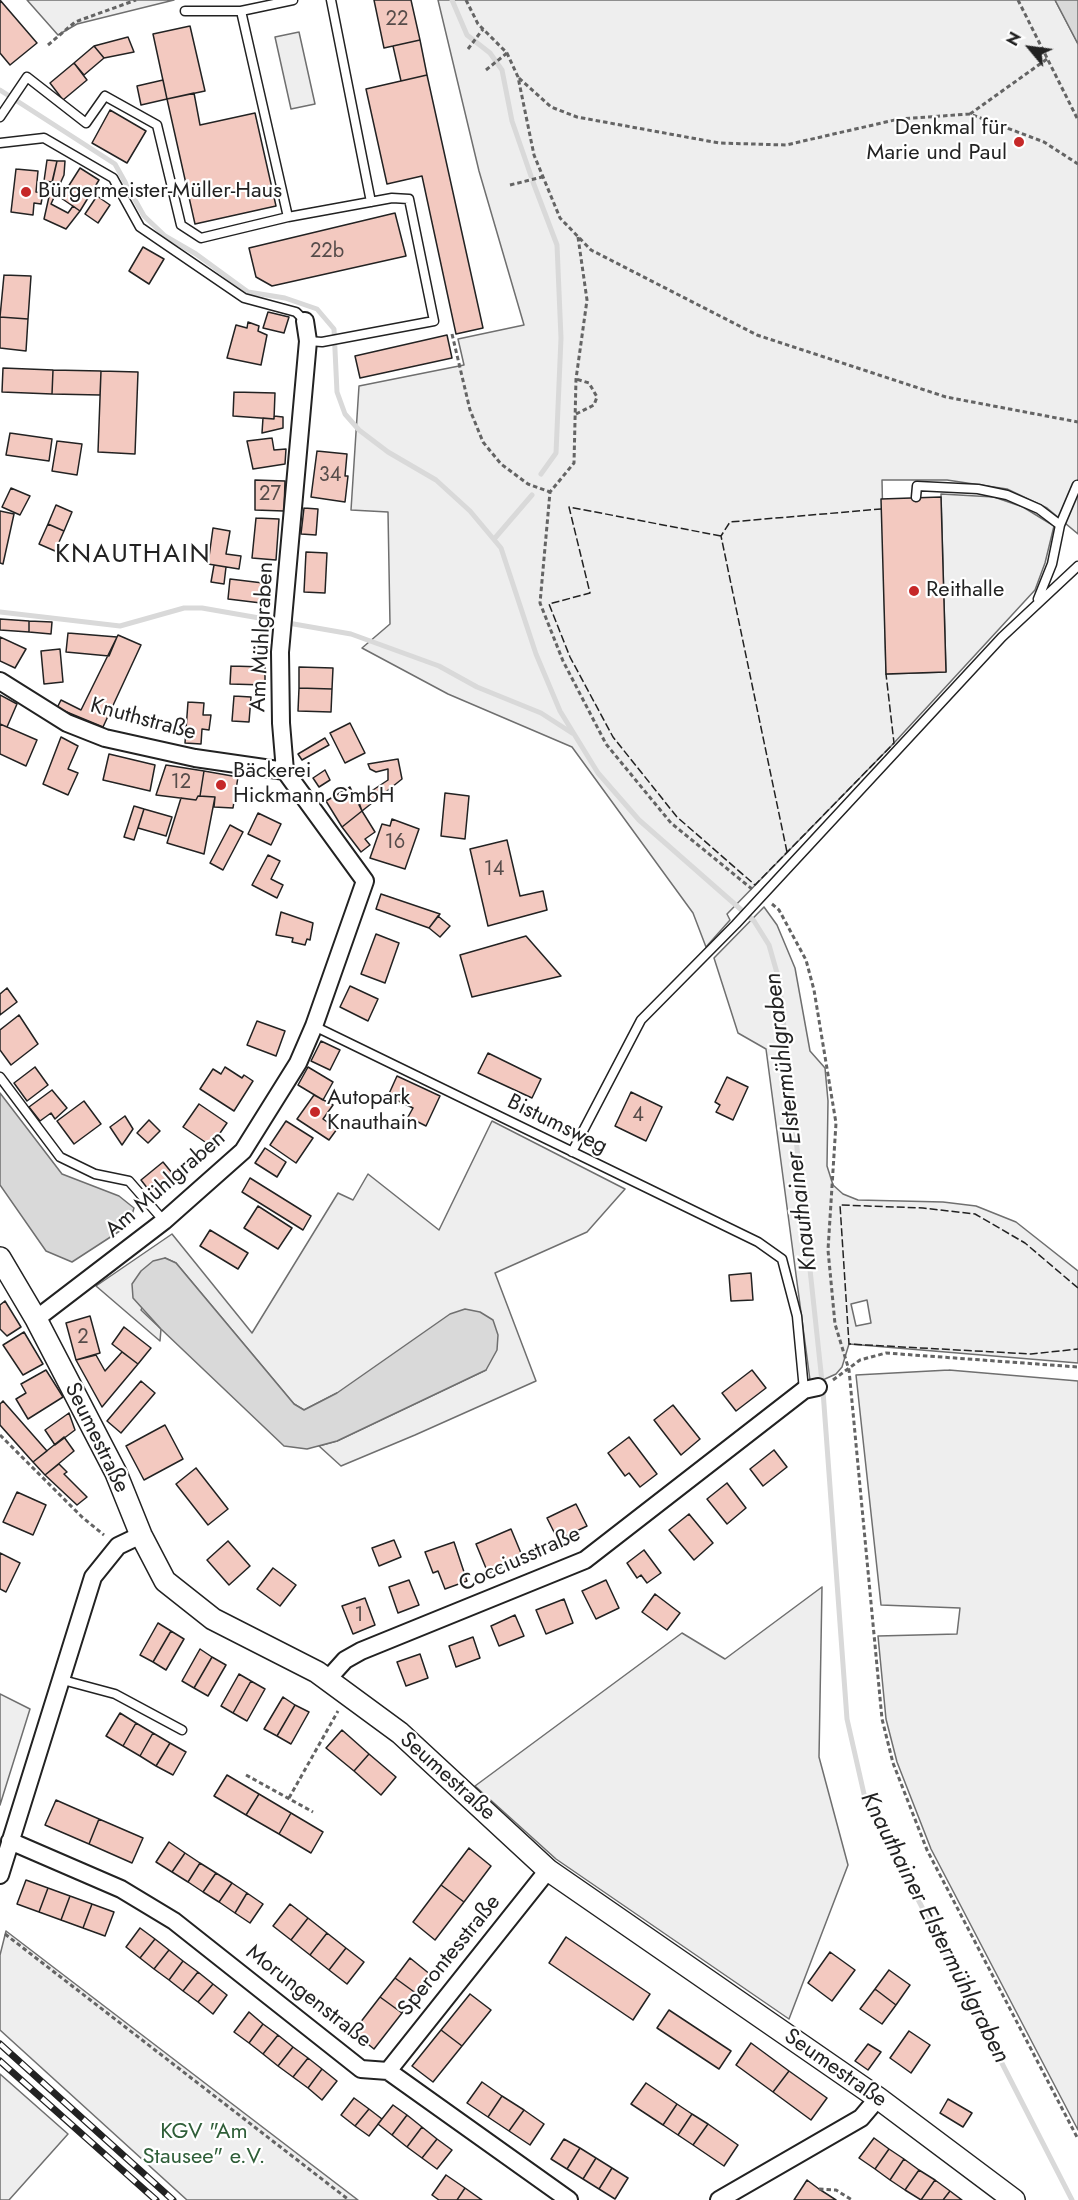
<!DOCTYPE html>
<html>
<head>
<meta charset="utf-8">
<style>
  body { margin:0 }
  #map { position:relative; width:1078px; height:2200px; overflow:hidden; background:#fff; font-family:Jost,sans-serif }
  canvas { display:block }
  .north { position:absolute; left:1000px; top:18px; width:60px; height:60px; -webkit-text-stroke:4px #fff; paint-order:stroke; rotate:299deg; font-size:16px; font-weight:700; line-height:24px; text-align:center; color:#222 }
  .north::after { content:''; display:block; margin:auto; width:21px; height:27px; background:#222; clip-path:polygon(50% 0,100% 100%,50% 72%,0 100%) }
</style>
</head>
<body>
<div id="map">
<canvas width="1078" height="2200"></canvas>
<div class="north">N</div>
</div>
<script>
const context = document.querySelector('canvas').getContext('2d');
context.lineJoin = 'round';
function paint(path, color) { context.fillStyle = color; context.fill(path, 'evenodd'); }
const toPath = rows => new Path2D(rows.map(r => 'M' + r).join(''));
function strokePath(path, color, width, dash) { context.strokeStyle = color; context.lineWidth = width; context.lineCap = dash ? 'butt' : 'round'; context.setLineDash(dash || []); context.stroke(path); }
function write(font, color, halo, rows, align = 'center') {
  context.font = font + ' Jost,sans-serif'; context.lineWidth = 4.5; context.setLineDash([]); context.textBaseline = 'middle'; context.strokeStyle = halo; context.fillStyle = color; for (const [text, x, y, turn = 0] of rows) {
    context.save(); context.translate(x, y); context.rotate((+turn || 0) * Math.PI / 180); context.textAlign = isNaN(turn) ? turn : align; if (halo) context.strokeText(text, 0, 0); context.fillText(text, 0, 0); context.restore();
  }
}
const green = toPath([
  [27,0,174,0,77,24,58,35,27,0],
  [438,0,1055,0,1078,44,1078,534,1047,508,1007,489,947,480,882,480,886,674,946,672,941,494,994,497,1023,507,1054,526,1045,563,1035,590,894,743,727,914,730,920,706,947,693,913,572,747,448,694,362,648,390,624,388,512,351,510,359,386,464,365,458,339,524,325,479,171,438,0],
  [299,32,315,104,291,109,275,37,299,32],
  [764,907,777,925,795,968,810,1051,825,1068,828,1101,827,1166,833,1185,843,1194,858,1200,943,1202,976,1206,1016,1222,1078,1271,1078,1363,849,1344,842,1367,836,1374,816,1383,810,1380,766,1049,738,1033,714,958,764,907],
  [867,1300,871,1323,856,1326,851,1304,867,1300],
  [492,1121,625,1189,587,1232,495,1273,536,1381,415,1435,341,1466,319,1446,337,1441,486,1370,337,1393,304,1410,294,1404,176,1263,165,1258,141,1310,161,1329,160,1341,96,1286,172,1234,252,1333,338,1193,353,1200,368,1174,439,1230,492,1121],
  [949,1370,1078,1381,1078,2130,931,1849,897,1762,886,1719,878,1636,957,1634,960,1608,881,1605,856,1375,949,1370],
  [822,1587,819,1757,848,1865,789,2019,556,1859,475,1786,682,1633,725,1659,822,1587],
  [0,1694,30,1709,0,1805,0,1694],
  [6,1931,358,2200,187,2200,0,2030,0,1955,6,1931],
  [0,2074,68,2134,9,2200,0,2200,0,2074]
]);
paint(green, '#eee');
strokePath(green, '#6f6f6f', 1.5);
const water = toPath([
  [1055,0,1078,0,1078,44,1055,0],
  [0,1093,62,1174,119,1196,134,1208,129,1225,72,1262,46,1251,0,1185,0,1093],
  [165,1258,176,1263,294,1404,304,1410,337,1393,450,1314,465,1309,480,1312,493,1320,498,1335,497,1350,486,1370,337,1441,307,1449,284,1446,161,1329,133,1298,132,1284,141,1271,153,1261,165,1258]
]);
paint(water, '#d9d9d9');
strokePath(water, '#6f6f6f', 1.5);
strokePath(toPath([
  [452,0,467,35,490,53,502,70,512,121,531,176],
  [0,90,115,164,144,216,165,236,196,254,248,292,285,298,317,309,334,329,337,392,345,414,359,430,388,452,436,480,470,511,501,548,536,654,560,711,598,773,639,820,754,921,769,945,779,980,823,1391,847,1719,864,1794,1072,2200],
  [533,182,557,245,561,338,556,453,541,474],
  [495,538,532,495],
  [0,612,120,626,184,608,202,608,351,634,439,666,477,687,541,713,572,733]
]), '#d9d9d9', 5);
const building = toPath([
  [0,0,37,43,10,65,0,53,0,0],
  [374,0,411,0,420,40,384,48,374,0],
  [190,26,205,91,167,99,153,34,190,26],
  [128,37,134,52,104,58,94,46,128,37],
  [420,40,427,75,401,81,393,46,420,40],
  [94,46,104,58,84,75,74,63,94,46],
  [74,63,87,80,63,100,50,83,74,63],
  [427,75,483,328,456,334,422,176,387,184,366,89,427,75],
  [163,80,167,99,141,105,137,86,163,80],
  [194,93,200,125,255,113,276,206,195,224,167,99,194,93],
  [110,110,146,131,127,163,92,143,110,110],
  [47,160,57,161,52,182,44,181,47,160],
  [57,161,65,161,64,175,51,204,68,213,73,206,80,211,66,229,44,219,57,161],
  [80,168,99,180,80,211,61,198,80,168],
  [16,169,38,171,36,192,43,193,41,204,34,203,33,215,11,212,16,169],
  [97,196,110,205,98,223,85,214,97,196],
  [395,213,406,256,272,286,256,277,249,248,395,213],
  [143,247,164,259,149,284,129,271,143,247],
  [4,275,31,276,28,319,0,317,4,275],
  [268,312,289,317,284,333,263,328,268,312],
  [0,317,28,319,26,351,0,348,0,317],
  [248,322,259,326,258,331,267,335,261,365,227,358,236,325,247,328,248,322],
  [447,335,452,358,360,378,355,356,447,335],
  [3,368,53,370,52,394,2,392,3,368],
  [53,370,101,371,100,395,52,394,53,370],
  [101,371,138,372,135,454,98,452,101,371],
  [234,392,275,393,274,419,233,416,234,392],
  [274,416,283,417,283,428,262,433,263,418,274,419,274,416],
  [10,433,52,439,49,461,6,455,10,433],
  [272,438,274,450,286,449,285,464,253,469,247,441,272,438],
  [57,441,82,444,77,475,52,471,57,441],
  [317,451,347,454,345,476,348,476,345,502,311,497,317,451],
  [255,480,285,481,284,511,255,510,255,480],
  [11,488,30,496,20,515,2,507,11,488],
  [941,497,946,672,886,674,881,499,941,497],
  [56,505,72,512,64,531,48,524,56,505],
  [304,508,318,509,316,535,301,534,304,508],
  [0,511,14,514,3,564,0,563,0,511],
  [256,518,279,519,276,560,252,558,256,518],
  [48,524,64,531,55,551,39,544,48,524],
  [213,528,230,531,226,554,241,556,239,569,208,564,213,528],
  [306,552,327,553,325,593,304,592,306,552],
  [214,565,226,567,224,584,211,582,214,565],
  [230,579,263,583,261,603,228,599,230,579],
  [0,619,29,621,29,632,0,630,0,619],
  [29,621,52,622,51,634,29,632,29,621],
  [68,633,117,637,109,656,66,652,68,633],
  [118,635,141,645,103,727,57,708,61,700,81,710,118,635],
  [0,637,26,649,15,668,0,661,0,637],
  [60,649,63,682,44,684,41,651,60,649],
  [231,666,265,667,265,685,230,684,231,666],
  [299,667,333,668,332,689,299,688,299,667],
  [299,688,332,689,331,712,298,711,299,688],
  [0,695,17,704,7,727,0,724,0,695],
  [234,696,251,697,249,722,232,721,234,696],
  [188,702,204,703,203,715,211,715,209,730,202,729,201,744,185,743,188,702],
  [350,723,365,753,345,763,330,733,350,723],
  [0,724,37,740,26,766,0,754,0,724],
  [61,737,78,746,68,769,78,773,68,795,43,784,61,737],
  [325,738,329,745,302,760,298,754,325,738],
  [109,754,155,765,150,791,103,780,109,754],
  [398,759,402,779,362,811,358,800,388,780,388,769,376,772,370,769,368,764,398,759],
  [166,765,204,771,200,796,198,796,196,800,156,795,166,765],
  [325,770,330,780,319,787,313,778,325,770],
  [204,771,238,777,233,808,214,807,215,797,200,796,204,771],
  [350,787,362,811,342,827,326,801,350,787],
  [445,793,469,796,465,839,441,836,445,793],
  [198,796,215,797,204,854,167,843,181,798,196,800,198,796],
  [134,806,144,809,134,840,124,837,134,806],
  [144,809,172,817,166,836,138,828,144,809],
  [362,811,375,832,365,839,370,845,361,852,342,827,362,811],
  [258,813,281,824,271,845,248,834,258,813],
  [392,819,419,829,405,869,370,858,382,824,390,826,392,819],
  [230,825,243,832,223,870,210,863,230,825],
  [507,840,520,896,543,891,547,910,488,926,470,849,507,840],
  [268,855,280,861,271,879,283,885,277,898,252,885,268,855],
  [381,894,440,914,429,928,376,909,381,894],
  [281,912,313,923,310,940,307,939,305,945,292,942,293,938,276,935,281,912],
  [438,916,450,926,440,937,429,928,438,916],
  [376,934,399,943,385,983,361,974,376,934],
  [526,936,561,976,472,997,460,955,526,936],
  [350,986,378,999,368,1021,340,1007,350,986],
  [7,988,17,1002,0,1015,0,994,7,988],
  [19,1015,38,1044,11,1065,0,1050,0,1030,19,1015],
  [257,1021,285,1031,276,1056,247,1045,257,1021],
  [321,1041,340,1050,330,1070,311,1061,321,1041],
  [488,1053,541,1079,532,1098,478,1073,488,1053],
  [35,1067,48,1085,27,1101,14,1083,35,1067],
  [225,1067,242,1078,244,1075,253,1081,234,1111,200,1089,213,1069,221,1074,225,1067],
  [308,1067,333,1082,323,1100,298,1085,308,1067],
  [397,1076,440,1096,426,1126,408,1117,413,1108,388,1096,397,1076],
  [727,1077,748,1087,733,1120,716,1112,720,1105,715,1102,727,1077],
  [52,1090,67,1108,55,1119,51,1113,40,1121,29,1107,52,1090],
  [631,1092,662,1107,646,1141,615,1126,631,1092],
  [314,1095,333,1105,323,1119,337,1129,329,1140,297,1119,314,1095],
  [84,1101,101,1124,74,1144,57,1121,84,1101],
  [199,1104,227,1123,211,1146,183,1127,199,1104],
  [125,1116,133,1129,122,1145,110,1127,125,1116],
  [149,1120,160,1131,148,1143,137,1133,149,1120],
  [286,1121,313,1138,296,1163,270,1145,286,1121],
  [265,1148,286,1162,277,1177,255,1163,265,1148],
  [163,1162,177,1179,155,1198,141,1180,163,1162],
  [250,1178,311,1216,303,1230,242,1192,250,1178],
  [258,1206,292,1228,278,1249,244,1228,258,1206],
  [210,1230,248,1253,238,1269,200,1246,210,1230],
  [751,1273,753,1300,731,1301,729,1275,751,1273],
  [5,1301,21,1327,7,1336,0,1329,0,1305,5,1301],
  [90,1316,100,1353,76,1360,66,1323,90,1316],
  [124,1327,151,1348,138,1364,112,1344,124,1327],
  [24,1332,43,1364,23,1375,3,1345,24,1332],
  [122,1352,138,1364,102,1407,76,1360,96,1355,105,1371,122,1352],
  [46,1370,63,1397,28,1419,16,1399,26,1393,21,1384,46,1370],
  [752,1370,766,1388,736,1411,722,1393,752,1370],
  [141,1381,155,1393,121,1433,107,1421,141,1381],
  [3,1401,47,1451,33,1462,0,1425,0,1404,3,1401],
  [673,1405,700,1439,681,1455,654,1420,673,1405],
  [69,1413,75,1430,55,1445,45,1430,69,1413],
  [165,1425,183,1459,144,1480,126,1446,165,1425],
  [64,1437,74,1451,45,1475,33,1462,64,1437],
  [629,1437,657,1474,640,1487,629,1473,625,1476,608,1453,629,1437],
  [774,1450,787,1467,763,1486,750,1469,774,1450],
  [59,1464,67,1472,64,1474,87,1497,77,1505,45,1475,59,1464],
  [196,1468,228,1509,208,1525,176,1484,196,1468],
  [727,1483,746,1508,727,1524,707,1499,727,1483],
  [17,1492,46,1505,33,1535,3,1522,17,1492],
  [576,1504,587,1526,558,1540,547,1518,576,1504],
  [689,1514,713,1543,694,1560,669,1530,689,1514],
  [511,1529,523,1558,488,1573,476,1544,511,1529],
  [394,1540,401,1557,379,1566,372,1548,394,1540],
  [228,1541,250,1566,229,1585,207,1560,228,1541],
  [454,1542,467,1581,445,1589,438,1571,433,1573,425,1552,454,1542],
  [644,1550,661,1573,647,1583,641,1575,637,1578,627,1563,644,1550],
  [0,1553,20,1563,6,1592,0,1589,0,1553],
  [273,1568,296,1585,280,1606,257,1589,273,1568],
  [409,1580,419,1605,398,1613,389,1587,409,1580],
  [606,1580,619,1608,596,1619,582,1591,606,1580],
  [655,1594,680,1613,667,1630,642,1612,655,1594],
  [365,1598,375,1625,353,1634,342,1606,365,1598],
  [564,1599,573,1623,546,1634,536,1610,564,1599],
  [515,1615,524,1636,499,1646,491,1626,515,1615],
  [158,1623,171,1631,153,1662,140,1655,158,1623],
  [171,1631,184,1639,166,1670,153,1662,171,1631],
  [473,1637,480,1658,456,1667,449,1646,473,1637],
  [200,1649,212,1657,194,1688,182,1681,200,1649],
  [420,1654,428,1678,406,1686,397,1662,420,1654],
  [212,1657,226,1665,208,1696,194,1688,212,1657],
  [239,1674,251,1681,233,1713,221,1706,239,1674],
  [251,1681,265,1689,247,1721,233,1713,251,1681],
  [283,1697,295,1705,277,1736,264,1729,283,1697],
  [295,1705,309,1712,291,1744,277,1736,295,1705],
  [120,1713,136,1723,123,1746,106,1736,120,1713],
  [136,1723,153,1733,140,1756,123,1746,136,1723],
  [342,1730,369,1754,354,1771,326,1748,342,1730],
  [153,1733,170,1743,156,1766,140,1756,153,1733],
  [170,1743,186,1752,173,1775,156,1766,170,1743],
  [369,1754,396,1777,381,1795,354,1771,369,1754],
  [227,1775,259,1794,246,1815,214,1796,227,1775],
  [259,1794,291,1813,279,1834,246,1815,259,1794],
  [56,1800,99,1819,89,1844,45,1825,56,1800],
  [291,1813,323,1832,311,1853,279,1834,291,1813],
  [99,1819,143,1838,132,1863,89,1844,99,1819],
  [169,1842,185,1853,172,1872,156,1862,169,1842],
  [469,1848,491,1866,464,1902,441,1885,469,1848],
  [185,1853,200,1863,188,1882,172,1872,185,1853],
  [200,1863,216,1873,203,1892,188,1882,200,1863],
  [216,1873,232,1883,219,1902,203,1892,216,1873],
  [26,1880,48,1888,39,1912,17,1904,26,1880],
  [232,1883,247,1893,235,1913,219,1902,232,1883],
  [441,1885,464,1902,435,1940,413,1922,441,1885],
  [48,1888,70,1896,61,1920,39,1912,48,1888],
  [247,1893,263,1904,250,1923,235,1913,247,1893],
  [70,1896,92,1904,83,1928,61,1920,70,1896],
  [92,1904,114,1912,105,1936,83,1928,92,1904],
  [290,1904,308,1918,291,1940,273,1926,290,1904],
  [308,1918,327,1933,310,1955,291,1940,308,1918],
  [140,1928,155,1939,140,1958,126,1947,140,1928],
  [327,1933,346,1948,329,1970,310,1955,327,1933],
  [566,1937,650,1994,633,2020,549,1963,566,1937],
  [155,1939,169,1950,154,1969,140,1958,155,1939],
  [346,1948,364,1962,347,1984,329,1970,346,1948],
  [169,1950,183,1961,169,1980,154,1969,169,1950],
  [830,1952,855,1970,832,2001,808,1983,830,1952],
  [410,1958,431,1975,417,1994,395,1978,410,1958],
  [183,1961,198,1972,183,1991,169,1980,183,1961],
  [889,1970,910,1985,896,2005,875,1989,889,1970],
  [198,1972,213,1984,198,2002,183,1991,198,1972],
  [395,1978,417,1994,402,2013,380,1997,395,1978],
  [213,1984,227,1995,213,2014,198,2002,213,1984],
  [875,1989,896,2005,882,2024,860,2009,875,1989],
  [470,1994,491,2010,462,2046,441,2030,470,1994],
  [380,1997,402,2013,374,2049,353,2032,380,1997],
  [669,2010,731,2051,719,2069,657,2028,669,2010],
  [249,2012,263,2024,249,2043,234,2032,249,2012],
  [263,2024,278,2035,263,2054,249,2043,263,2024],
  [441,2030,462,2046,433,2082,412,2066,441,2030],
  [909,2031,930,2045,911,2073,890,2058,909,2031],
  [278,2035,293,2047,278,2066,263,2054,278,2035],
  [751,2043,789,2071,773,2092,736,2065,751,2043],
  [868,2044,881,2052,868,2070,855,2061,868,2044],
  [293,2047,308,2058,293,2077,278,2066,293,2047],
  [308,2058,322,2069,308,2088,293,2077,308,2058],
  [322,2069,337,2081,322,2100,308,2088,322,2069],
  [789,2071,827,2098,811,2120,773,2092,789,2071],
  [482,2082,502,2096,488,2117,467,2103,482,2082],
  [646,2083,677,2104,663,2125,631,2104,646,2083],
  [502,2096,524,2110,509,2131,488,2117,502,2096],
  [354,2098,369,2109,355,2126,341,2115,354,2098],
  [948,2099,972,2113,963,2127,940,2113,948,2099],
  [677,2104,692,2114,678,2135,663,2125,677,2104],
  [393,2105,407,2115,392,2135,378,2124,393,2105],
  [369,2109,382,2119,369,2136,355,2126,369,2109],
  [524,2110,544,2124,530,2145,509,2131,524,2110],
  [692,2114,708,2124,693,2145,678,2135,692,2114],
  [407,2115,422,2127,407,2147,392,2135,407,2115],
  [708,2124,738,2145,724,2166,693,2145,708,2124],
  [422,2127,437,2139,422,2158,407,2147,422,2127],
  [874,2138,889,2149,875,2169,859,2158,874,2138],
  [437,2139,452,2150,437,2169,422,2158,437,2139],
  [564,2139,580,2148,567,2169,551,2159,564,2139],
  [580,2148,596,2158,583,2179,567,2169,580,2148],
  [889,2149,904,2159,890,2180,875,2169,889,2149],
  [596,2158,612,2168,599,2189,583,2179,596,2158],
  [904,2159,919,2170,905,2190,890,2180,904,2159],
  [612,2168,628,2178,615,2199,599,2189,612,2168],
  [919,2170,935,2180,921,2200,905,2190,919,2170],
  [446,2175,465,2188,457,2200,439,2200,432,2195,446,2175],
  [807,2180,819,2189,836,2200,794,2200,807,2180],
  [935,2180,950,2191,943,2200,921,2200,935,2180],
  [465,2188,482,2200,457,2200,465,2188],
  [950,2191,962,2200,943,2200,950,2191]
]);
paint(building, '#f3c9c0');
strokePath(building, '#222', 1.5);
const service = toPath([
  [331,0,371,202],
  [185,11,241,11,288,217],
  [241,11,293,0],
  [0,117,27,77,86,123,105,96,157,125,181,225,201,238,288,217,392,198,409,199,434,321,322,342,308,341],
  [0,143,44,138,113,178,140,227,244,298,296,312,305,321],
  [916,497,917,486,978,489,1007,495,1039,509,1060,525],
  [1038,599,1052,564,1060,525,1077,485],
  [314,1026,758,1242,782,1259,797,1316,804,1390],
  [0,1077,60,1157,95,1174,129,1181,164,1221],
  [572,1152,641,1020,736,924,1002,637,1078,566],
  [59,1679,115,1694,182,1730]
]);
const minor = toPath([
  [0,681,67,723,105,738,195,758,285,771],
  [36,1319,164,1221,243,1151,298,1063,314,1026,365,881,285,771,281,723,280,652,308,341,305,321],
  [327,1680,345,1660,361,1651,585,1560,804,1390,818,1387],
  [10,1841,121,1889,174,1921,361,2069,388,2071,569,2200],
  [0,1875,93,1577,118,1546,141,1535],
  [388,2071,548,1870],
  [719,2200,861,2118,878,2098]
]);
const tertiary = toPath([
  [0,1258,36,1319,116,1473,141,1535,165,1581,213,1619,317,1672,400,1733,548,1870,878,2098,1014,2200]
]);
strokePath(service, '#222', 11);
strokePath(minor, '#222', 20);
strokePath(tertiary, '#222', 24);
strokePath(toPath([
  [466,0,478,24,507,53,518,77,534,155,560,218,591,250,757,335,946,397,1078,422],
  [1018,0,1078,120],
  [48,45,75,22,136,0],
  [468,49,483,29],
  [486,70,507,53],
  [519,78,551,107,577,117,719,143,786,145,899,119,970,114,1044,142,1078,164],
  [970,114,1047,59],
  [510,185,542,177],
  [578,237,587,300,576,379,574,463,550,492,540,603,563,661,606,744,671,823,752,889],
  [452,334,470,410,483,442,501,464,528,484,550,492],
  [576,414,594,405,597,397,589,383,576,379],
  [772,904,779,910,806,960,814,990,836,1123,828,1250,835,1324,849,1370,882,1719,893,1763,927,1850,1078,2139],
  [833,1380,860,1360,886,1353,1078,1367],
  [0,1435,82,1517,104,1535],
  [246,1775,313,1812],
  [289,1798,338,1711],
  [5,1934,349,2200],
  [819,2189,836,2190,852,2200]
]), '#646464', 3, [4.5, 3]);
strokePath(service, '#fff', 8);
strokePath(minor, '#fff', 16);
strokePath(tertiary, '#fff', 21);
const rail = toPath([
  [0,2044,173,2200],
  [0,2061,156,2200]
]);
strokePath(rail, '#222', 7);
strokePath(rail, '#fff', 4.5, [14]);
strokePath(toPath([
  [721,536,569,507,590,593,549,604,570,657,613,737,677,817,755,885,894,743,886,674],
  [787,852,721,536,730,522,881,509],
  [1078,1288,1025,1243,975,1214,923,1208,840,1205,849,1344,1031,1354,1078,1349]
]), '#222', 1.5, [8, 3]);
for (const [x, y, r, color] of [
  [1019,142,6,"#c62828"],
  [26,192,6,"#c62828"],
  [914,591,6,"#c62828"],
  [221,785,6,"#c62828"],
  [315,1112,6,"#c62828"]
]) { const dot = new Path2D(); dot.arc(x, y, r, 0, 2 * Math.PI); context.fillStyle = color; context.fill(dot); strokePath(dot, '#fff', 2); }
write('20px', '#564c4a', null, [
  ["22",397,20],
  ["22b",327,252],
  ["34",330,476],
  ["27",270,495],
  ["12",181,783],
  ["16",395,843],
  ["14",494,870],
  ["4",638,1116],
  ["2",83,1338],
  ["1",359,1616]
]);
write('22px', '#222', '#fff', [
  ["Denkmal für",1007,129,"right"],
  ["Marie und Paul",1007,154,"right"],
  ["Bürgermeister-Müller-Haus",38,192],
  ["Reithalle",926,591],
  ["Bäckerei",233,772],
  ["Hickmann GmbH",233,797],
  ["Autopark",327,1099],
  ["Knauthain",327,1124]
], 'left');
write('22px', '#222', '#fff', [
  ["Am Mühlgraben",263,637,-87],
  ["Knuthstraße",143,720,15],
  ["Bistumsweg",557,1125,26],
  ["Am Mühlgraben",166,1185,-41],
  ["Seumestraße",96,1438,64],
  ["Cocciusstraße",520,1560,-24],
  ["Seumestraße",447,1777,42],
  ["Sperontesstraße",450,1956,-51],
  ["Morungenstraße",308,1997,38],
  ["Seumestraße",835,2069,35]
]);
write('22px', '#2f5e38', '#fff', [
  ["KGV \"Am",204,2133],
  ["Stausee\" e.V.",204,2158]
]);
write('italic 24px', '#222', '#fff', [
  ["Knauthainer Elstermühlgraben",792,1122,-97],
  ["Knauthainer Elstermühlgraben",934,1928,63]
]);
context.letterSpacing = '1.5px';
write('26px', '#222', '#fff', [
  ["KNAUTHAIN",133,556]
]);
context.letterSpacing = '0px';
</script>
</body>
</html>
